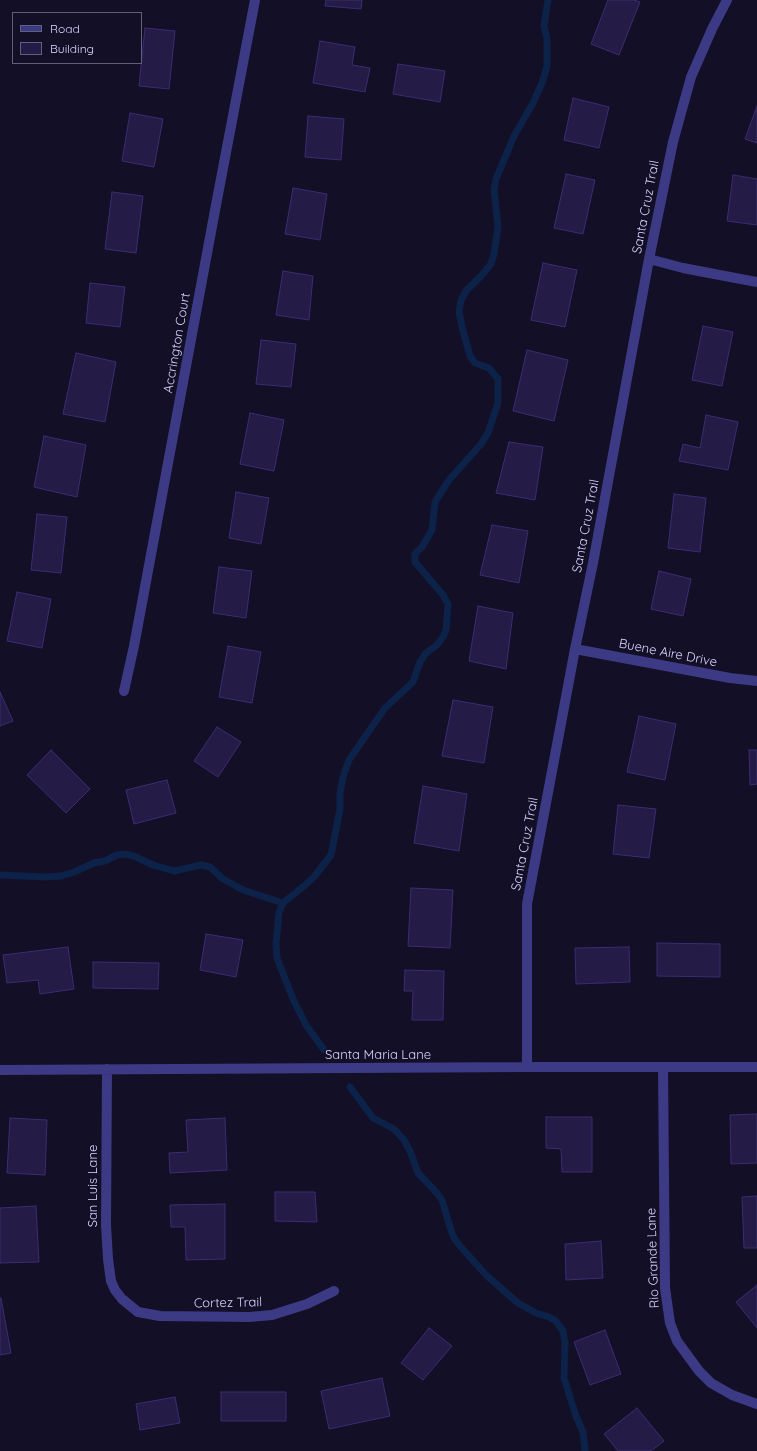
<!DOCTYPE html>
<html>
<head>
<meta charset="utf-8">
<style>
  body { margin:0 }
  #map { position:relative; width:757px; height:1451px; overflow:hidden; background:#130f26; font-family:Quicksand,sans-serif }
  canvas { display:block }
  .legend { position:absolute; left:12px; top:12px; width:130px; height:52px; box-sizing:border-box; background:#130f26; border:1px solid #625e7d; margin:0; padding:5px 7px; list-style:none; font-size:12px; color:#d9d4ff }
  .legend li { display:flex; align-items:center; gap:8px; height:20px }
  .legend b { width:20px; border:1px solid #625e7d }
</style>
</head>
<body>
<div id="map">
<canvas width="757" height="1451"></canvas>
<ul class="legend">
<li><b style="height:5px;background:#3d3a85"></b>Road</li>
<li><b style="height:11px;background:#241b47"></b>Building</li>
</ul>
</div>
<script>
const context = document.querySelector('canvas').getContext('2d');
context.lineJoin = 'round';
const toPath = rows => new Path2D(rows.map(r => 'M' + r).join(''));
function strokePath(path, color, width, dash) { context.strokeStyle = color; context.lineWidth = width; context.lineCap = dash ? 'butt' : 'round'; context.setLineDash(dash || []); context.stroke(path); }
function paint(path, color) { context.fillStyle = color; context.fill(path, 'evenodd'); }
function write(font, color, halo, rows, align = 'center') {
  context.font = font + ' Quicksand,sans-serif'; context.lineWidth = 3; context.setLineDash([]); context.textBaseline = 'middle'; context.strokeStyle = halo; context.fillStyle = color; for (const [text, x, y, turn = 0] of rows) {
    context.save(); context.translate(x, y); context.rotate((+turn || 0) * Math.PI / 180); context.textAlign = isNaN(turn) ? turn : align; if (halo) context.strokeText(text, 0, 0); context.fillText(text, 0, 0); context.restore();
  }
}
strokePath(toPath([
  [0,875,46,877,61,876,74,872,94,863,105,861,117,855,126,854,136,857,153,865,174,871,201,865,210,867,223,879,243,890,283,903],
  [324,1050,306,1025,293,999,277,958,276,944,279,912,283,903,304,886,314,877,331,855,340,809,340,793,343,777,349,760,385,708,413,682,420,662,426,653,437,645,443,637,446,630,448,604,443,595,415,562,415,554,422,547,432,530,435,502,449,480,481,444,488,433,498,403,498,379,489,368,475,363,470,356,462,327,459,312,461,300,466,291,482,275,491,264,494,254,498,227,494,189,496,179,514,136,533,103,542,83,547,66,547,39,544,26,548,0],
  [350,1087,373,1118,394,1129,404,1140,410,1151,418,1173,436,1192,442,1200,450,1227,454,1238,460,1246,486,1275,518,1303,536,1313,549,1317,556,1321,563,1331,565,1343,564,1378,576,1416,583,1432,585,1451]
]), '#0c2248', 7);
const building = toPath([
  [326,0,362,0,361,9,325,6,326,0],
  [608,0,634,0,640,2,619,55,591,44,608,0],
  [145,28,175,31,169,89,139,86,145,28],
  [320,41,355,47,352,65,370,68,365,92,313,83,320,41],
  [398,64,445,71,440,102,393,94,398,64],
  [573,98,609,107,599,148,564,140,573,98],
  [757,106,757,143,745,139,757,106],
  [130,113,163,119,154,167,122,161,130,113],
  [308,116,344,119,341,160,305,157,308,116],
  [566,174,595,180,583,234,554,228,566,174],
  [733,175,757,179,757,225,727,221,733,175],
  [293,188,327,194,320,240,285,234,293,188],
  [112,192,143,196,136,253,105,249,112,192],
  [543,263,577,270,565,327,531,320,543,263],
  [283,271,313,276,309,320,276,315,283,271],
  [90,283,125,287,120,327,86,323,90,283],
  [703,326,733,332,722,386,692,380,703,326],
  [261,340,296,344,291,387,256,384,261,340],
  [527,350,568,360,554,421,513,411,527,350],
  [76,353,116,362,105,422,63,414,76,353],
  [250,413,284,420,274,471,240,464,250,413],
  [706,415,738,422,728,470,679,461,683,444,700,448,706,415],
  [44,436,86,445,77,497,34,487,44,436],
  [509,442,543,447,535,500,496,493,509,442],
  [236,492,269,498,261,544,229,538,236,492],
  [674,494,706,498,700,552,668,548,674,494],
  [37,514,67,517,61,573,31,570,37,514],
  [492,525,528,531,519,583,480,575,492,525],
  [219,567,252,571,246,618,213,613,219,567],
  [659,571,691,579,683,616,651,609,659,571],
  [17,592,51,599,42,648,7,641,17,592],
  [478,606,513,613,506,669,469,661,478,606],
  [228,646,261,652,252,703,219,697,228,646],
  [0,692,13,721,0,726,0,692],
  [453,700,493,707,484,763,442,756,453,700],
  [639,716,676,724,665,780,627,772,639,716],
  [217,727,241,742,218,777,194,761,217,727],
  [51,750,90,789,66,813,27,775,51,750],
  [749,750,757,750,757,784,750,785,749,750],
  [167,780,176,813,134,824,126,790,167,780],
  [423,786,467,794,459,851,414,843,423,786],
  [618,805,656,809,649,858,613,854,618,805],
  [411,888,453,890,450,948,408,946,411,888],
  [206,934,243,940,236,977,200,970,206,934],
  [657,943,720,944,720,977,657,976,657,943],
  [68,947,74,989,40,994,38,980,7,983,3,955,68,947],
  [629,947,630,982,576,984,575,948,629,947],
  [93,962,159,963,158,989,93,988,93,962],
  [405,970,444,971,443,1020,412,1020,413,991,404,991,405,970],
  [757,1114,757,1163,731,1164,730,1115,757,1114],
  [546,1117,592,1117,592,1172,562,1172,561,1149,546,1148,546,1117],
  [10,1118,47,1120,45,1175,7,1173,10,1118],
  [225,1118,227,1170,170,1173,169,1153,188,1152,186,1120,225,1118],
  [275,1192,315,1192,317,1222,275,1221,275,1192],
  [757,1196,757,1248,744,1248,742,1197,757,1196],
  [225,1204,225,1259,186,1260,185,1227,171,1227,170,1205,225,1204],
  [36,1206,39,1262,0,1263,0,1208,36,1206],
  [601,1241,603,1278,566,1280,565,1244,601,1241],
  [757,1285,757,1328,736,1302,757,1285],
  [0,1298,1,1298,11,1353,0,1355,0,1298],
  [429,1328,452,1346,423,1380,401,1363,429,1328],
  [605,1330,621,1374,590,1385,574,1342,605,1330],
  [382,1378,390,1416,329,1429,321,1391,382,1378],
  [221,1392,286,1392,286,1421,221,1421,221,1392],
  [175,1397,180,1423,140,1430,136,1404,175,1397],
  [637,1408,664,1441,651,1451,618,1451,604,1434,637,1408]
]);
paint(building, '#241b47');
strokePath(building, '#3b2d73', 1);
strokePath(toPath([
  [649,259,683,268,757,282],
  [575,649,730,678,757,681],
  [124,691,134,646,216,205,255,0],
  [527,1067,527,904,575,649,593,563,649,259,673,142,691,77,712,29,727,0],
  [663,1068,665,1288,670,1323,677,1341,699,1371,711,1383,732,1395,757,1404],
  [107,1069,106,1225,108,1259,111,1281,115,1290,122,1299,138,1312,160,1316,249,1317,272,1315,307,1304,334,1291],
  [0,1070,527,1067,757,1067]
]), '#3d3a85', 10);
write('13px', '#d9d4ff', '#130f26', [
  ["Santa Cruz Trail",646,207,-79],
  ["Accrington Court",177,343,-80],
  ["Santa Cruz Trail",586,526,-79],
  ["Buene Aire Drive",668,653,11],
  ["Santa Cruz Trail",525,844,-79],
  ["Santa Maria Lane",378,1055],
  ["San Luis Lane",93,1186,-90],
  ["Rio Grande Lane",653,1258,-92],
  ["Cortez Trail",228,1303,-1]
]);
</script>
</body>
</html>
